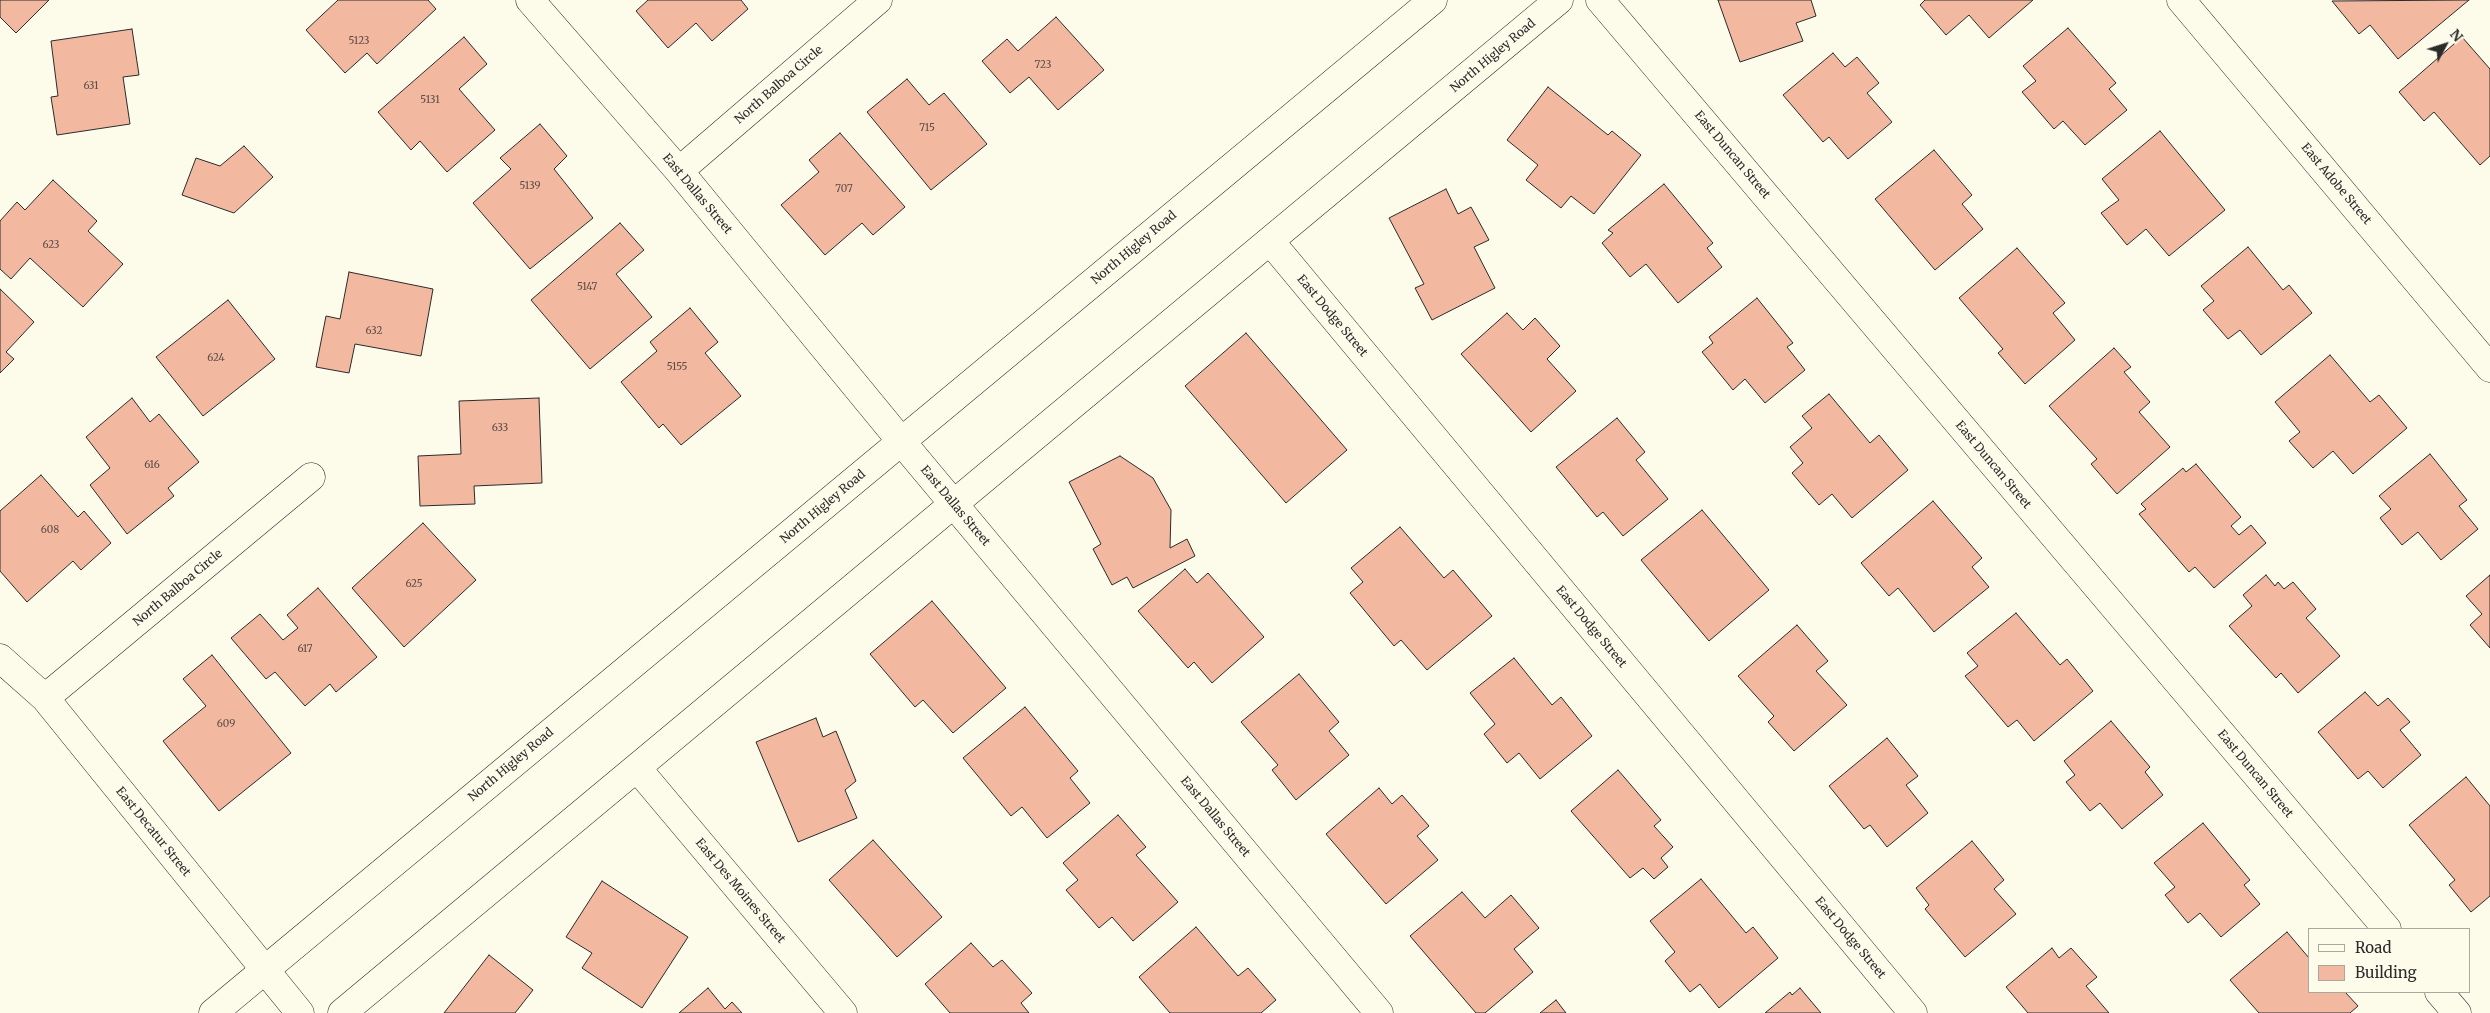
<!DOCTYPE html>
<html>
<head>
<meta charset="utf-8">
<style>
  body { margin:0 }
  #map { position:relative; width:2490px; height:1013px; overflow:hidden; background:#fdfbea; font-family:Merriweather,serif }
  canvas { display:block }
  .legend { position:absolute; left:2308px; top:928px; width:162px; height:65px; box-sizing:border-box; background:#fdfbea; border:1px solid #a9a89e; margin:0; padding:6px 9px; list-style:none; font-size:15px; color:#2b2b2b }
  .legend li { display:flex; align-items:center; gap:10px; height:25px }
  .legend b { width:25px; border:1px solid #a9a89e }
  .north { position:absolute; left:2420px; top:20px; width:50px; height:50px; -webkit-text-stroke:4px #fdfbea; paint-order:stroke; rotate:50deg; font-size:14px; font-weight:700; line-height:20px; text-align:center; color:#2b2b2b }
  .north::after { content:''; display:block; margin:auto; width:18px; height:22px; background:#2b2b2b; clip-path:polygon(50% 0,100% 100%,50% 72%,0 100%) }
</style>
</head>
<body>
<div id="map">
<canvas width="2490" height="1013"></canvas>
<ul class="legend">
<li><b style="height:6px;background:#fdfbea"></b>Road</li>
<li><b style="height:14px;background:#f2b8a0"></b>Building</li>
</ul>
<div class="north">N</div>
</div>
<script>
const context = document.querySelector('canvas').getContext('2d');
context.lineJoin = 'round';
function paint(path, color) { context.fillStyle = color; context.fill(path, 'evenodd'); }
const toPath = rows => new Path2D(rows.map(r => 'M' + r).join(''));
function strokePath(path, color, width, dash) { context.strokeStyle = color; context.lineWidth = width; context.lineCap = dash ? 'butt' : 'round'; context.setLineDash(dash || []); context.stroke(path); }
function write(font, color, halo, rows, align = 'center') {
  context.font = font + ' Merriweather,serif'; context.lineWidth = 4; context.setLineDash([]); context.textBaseline = 'middle'; context.strokeStyle = halo; context.fillStyle = color; for (const [text, x, y, turn = 0] of rows) {
    context.save(); context.translate(x, y); context.rotate((+turn || 0) * Math.PI / 180); context.textAlign = isNaN(turn) ? turn : align; if (halo) context.strokeText(text, 0, 0); context.fillText(text, 0, 0); context.restore();
  }
}
const building = toPath([
  [0,0,49,0,16,33,0,17,0,0],
  [338,0,428,0,436,9,377,64,367,53,345,73,306,30,338,0],
  [648,0,741,0,748,9,712,41,696,23,668,48,636,11,648,0],
  [1718,0,1811,0,1816,16,1796,23,1803,41,1740,62,1718,0],
  [1925,0,2033,0,1989,38,1969,15,1946,35,1920,5,1925,0],
  [2469,0,2398,59,2370,25,2359,34,2332,1,2469,0],
  [1056,17,1104,70,1058,110,1029,77,1010,93,982,61,1007,39,1018,51,1056,17],
  [2068,28,2116,83,2109,89,2127,110,2085,145,2063,121,2054,129,2022,92,2036,81,2023,66,2068,28],
  [132,29,139,75,123,77,130,124,57,135,51,97,58,96,51,41,132,29],
  [464,37,487,64,459,89,495,130,447,172,420,141,411,150,378,112,464,37],
  [2462,37,2490,69,2490,156,2480,165,2434,112,2424,121,2399,92,2462,37],
  [1833,53,1845,67,1857,57,1879,83,1867,93,1892,122,1848,159,1829,137,1823,142,1783,95,1833,53],
  [907,79,929,105,944,93,987,144,931,190,867,112,907,79],
  [1548,87,1608,135,1612,131,1641,155,1594,214,1571,196,1561,208,1526,180,1538,165,1507,140,1548,87],
  [540,124,567,156,554,169,593,218,530,269,473,203,511,169,500,158,540,124],
  [2160,131,2225,210,2169,256,2146,229,2127,245,2101,213,2119,200,2102,179,2160,131],
  [840,133,905,207,873,235,862,223,825,255,781,205,819,172,809,160,840,133],
  [244,146,273,177,234,213,182,195,196,158,220,166,244,146],
  [1934,150,1972,195,1962,204,1983,229,1935,270,1875,199,1934,150],
  [53,180,97,221,88,231,123,264,83,307,30,258,11,279,0,269,0,221,17,202,25,210,53,180],
  [1664,184,1713,243,1707,248,1722,267,1678,303,1646,264,1630,277,1602,243,1613,233,1608,230,1664,184],
  [1446,189,1458,214,1471,207,1489,240,1474,247,1495,288,1432,320,1415,288,1424,284,1389,218,1446,189],
  [620,223,644,250,616,274,652,317,590,369,531,300,620,223],
  [2248,247,2283,290,2289,285,2312,313,2261,355,2240,330,2228,339,2203,310,2214,301,2201,286,2248,247],
  [2017,248,2065,303,2053,313,2075,340,2025,384,1998,353,2003,349,1959,298,2017,248],
  [349,272,433,289,421,356,355,344,349,373,316,367,326,316,340,319,349,272],
  [0,289,34,322,6,352,14,359,0,373,0,289],
  [1757,298,1793,343,1787,347,1805,370,1765,403,1745,379,1733,390,1702,352,1713,343,1709,337,1757,298],
  [228,300,275,359,203,416,156,357,228,300],
  [690,308,718,342,705,353,741,396,681,445,663,424,659,428,621,382,657,351,650,342,690,308],
  [1507,313,1523,330,1535,318,1560,346,1547,359,1576,391,1531,432,1461,354,1507,313],
  [1246,333,1347,450,1286,503,1185,386,1246,333],
  [2114,348,2131,367,2124,372,2150,402,2139,412,2170,447,2117,494,2091,464,2097,459,2049,406,2114,348],
  [2330,355,2370,402,2379,395,2407,428,2353,474,2333,451,2313,468,2289,441,2300,432,2275,402,2330,355],
  [1829,394,1870,443,1879,435,1908,470,1852,518,1832,494,1819,505,1792,473,1803,463,1790,447,1812,428,1802,416,1829,394],
  [132,398,150,422,159,414,199,462,168,488,174,496,127,534,90,485,110,468,86,437,132,398],
  [539,398,542,483,474,486,475,504,420,506,418,456,461,454,459,401,539,398],
  [1617,418,1645,452,1636,460,1668,499,1623,536,1603,512,1597,517,1556,467,1617,418],
  [2430,454,2467,500,2459,506,2478,529,2441,560,2418,532,2402,545,2380,518,2391,509,2379,496,2430,454],
  [1120,456,1153,478,1171,510,1170,548,1187,539,1195,556,1133,588,1127,577,1112,585,1093,549,1101,544,1069,482,1120,456],
  [2196,464,2241,517,2231,526,2239,535,2251,525,2266,543,2214,588,2195,567,2189,572,2139,514,2146,509,2141,504,2183,468,2186,472,2196,464],
  [41,475,78,517,84,511,111,543,81,570,73,561,27,602,0,571,0,511,41,475],
  [1933,501,1982,558,1972,567,1989,587,1934,632,1898,588,1889,596,1861,563,1933,501],
  [1702,510,1769,590,1709,641,1641,560,1702,510],
  [423,523,476,580,404,647,352,588,423,523],
  [1400,527,1444,578,1453,570,1492,616,1427,670,1401,640,1394,646,1350,593,1363,582,1351,568,1400,527],
  [1185,569,1197,583,1208,573,1264,637,1212,683,1194,662,1188,668,1138,611,1185,569],
  [2266,575,2275,586,2278,582,2284,589,2293,582,2316,609,2306,618,2340,656,2298,693,2281,673,2276,678,2229,626,2252,606,2243,595,2266,575],
  [2490,575,2490,648,2470,625,2482,614,2466,596,2490,575],
  [318,588,377,657,336,692,330,684,305,706,275,672,266,679,231,638,260,614,283,640,298,628,287,615,318,588],
  [932,601,1006,688,953,733,923,700,915,707,870,654,932,601],
  [2016,613,2060,665,2067,659,2093,691,2034,741,2017,720,2008,727,1965,676,1978,666,1967,653,2016,613],
  [1797,625,1828,661,1816,671,1847,705,1794,751,1768,722,1774,716,1738,676,1797,625],
  [212,655,291,753,219,811,163,741,206,706,183,679,212,655],
  [1514,658,1552,705,1561,697,1592,736,1540,779,1519,753,1507,763,1484,734,1495,724,1470,693,1514,658],
  [1299,674,1339,722,1329,731,1349,755,1296,800,1272,770,1278,765,1241,722,1299,674],
  [2365,692,2378,706,2388,698,2410,722,2400,730,2421,755,2383,788,2368,771,2358,779,2318,732,2365,692],
  [1025,707,1078,771,1070,778,1090,803,1047,838,1022,807,1011,816,963,758,1025,707],
  [816,718,823,737,836,731,856,781,845,790,857,818,798,842,756,742,816,718],
  [2111,721,2150,767,2145,772,2163,795,2122,829,2100,803,2090,811,2066,782,2075,775,2064,761,2111,721],
  [1887,738,1918,776,1906,785,1928,813,1887,847,1870,825,1864,829,1829,786,1887,738],
  [1618,770,1661,820,1654,826,1673,847,1661,858,1668,867,1654,879,1643,868,1630,878,1571,811,1618,770],
  [2466,777,2490,806,2490,896,2471,912,2449,885,2455,880,2409,825,2466,777],
  [1379,788,1392,804,1402,795,1429,826,1417,836,1438,860,1386,904,1326,834,1379,788],
  [1118,815,1146,847,1136,855,1178,902,1133,941,1112,917,1099,928,1066,890,1078,880,1063,863,1118,815],
  [2203,823,2250,880,2244,885,2260,904,2221,937,2200,913,2188,923,2165,895,2175,887,2154,863,2203,823],
  [873,840,942,917,897,957,829,880,873,840],
  [1972,841,2004,880,1994,889,2016,914,1965,957,1925,909,1929,905,1916,888,1972,841],
  [1701,879,1746,933,1753,927,1778,958,1719,1008,1700,984,1690,992,1665,961,1675,952,1650,921,1701,879],
  [602,881,688,937,642,1008,582,968,592,953,566,937,602,881],
  [1462,892,1485,918,1511,895,1539,928,1514,949,1533,972,1485,1013,1476,1013,1410,936,1462,892],
  [1196,927,1238,976,1248,968,1276,1000,1261,1013,1170,1013,1139,977,1196,927],
  [2287,932,2309,958,2309,992,2345,992,2358,1006,2350,1013,2259,1013,2230,980,2287,932],
  [971,943,993,967,1002,960,1032,993,1021,1003,1029,1013,950,1013,925,984,971,943],
  [2052,948,2059,958,2071,948,2097,977,2086,986,2109,1013,2028,1013,2006,987,2052,948],
  [489,955,533,990,515,1013,444,1013,489,955],
  [708,988,725,1009,732,1002,742,1013,679,1013,708,988],
  [1800,988,1821,1013,1765,1013,1790,992,1792,995,1800,988],
  [1556,1000,1566,1013,1540,1013,1556,1000]
]);
paint(building, '#f2b8a0');
strokePath(building, '#2b2b2b', 1);
const minor = toPath([
  [530,0,679,171,901,441,1379,1013],
  [1600,0,2387,929],
  [2181,0,2490,368],
  [679,171,878,0],
  [1270,241,1913,1013],
  [0,658,45,698,300,1013],
  [45,698,311,477],
  [637,768,843,1013],
  [2439,992,2457,1013],
  [342,1013,1559,0]
]);
const major = toPath([
  [213,1013,1433,0]
]);
strokePath(minor, '#2b2b2b', 29);
strokePath(major, '#2b2b2b', 29);
strokePath(minor, '#fdfbea', 28);
strokePath(major, '#fdfbea', 28);
write('10px', '#5d4e48', null, [
  ["5123",359,41],
  ["723",1043,65],
  ["631",91,86],
  ["5131",430,100],
  ["715",927,128],
  ["5139",530,186],
  ["707",844,189],
  ["623",51,245],
  ["5147",587,287],
  ["632",374,331],
  ["624",216,358],
  ["5155",677,367],
  ["633",500,428],
  ["616",152,465],
  ["608",50,530],
  ["625",414,584],
  ["617",305,649],
  ["609",226,724]
]);
write('12px', '#2b2b2b', '#fdfbea', [
  ["North Higley Road",1493,56,-40],
  ["North Balboa Circle",779,85,-41],
  ["East Duncan Street",1732,155,50],
  ["East Adobe Street",2336,184,50],
  ["East Dallas Street",697,194,50],
  ["North Higley Road",1134,248,-40],
  ["East Dodge Street",1332,316,50],
  ["East Duncan Street",1993,465,50],
  ["East Dallas Street",955,506,50],
  ["North Higley Road",823,507,-40],
  ["North Balboa Circle",178,588,-40],
  ["East Dodge Street",1591,627,50],
  ["North Higley Road",511,765,-40],
  ["East Duncan Street",2255,774,50],
  ["East Dallas Street",1215,817,50],
  ["East Decatur Street",153,832,51],
  ["East Des Moines Street",740,891,50],
  ["East Dodge Street",1850,938,50]
]);
</script>
</body>
</html>
